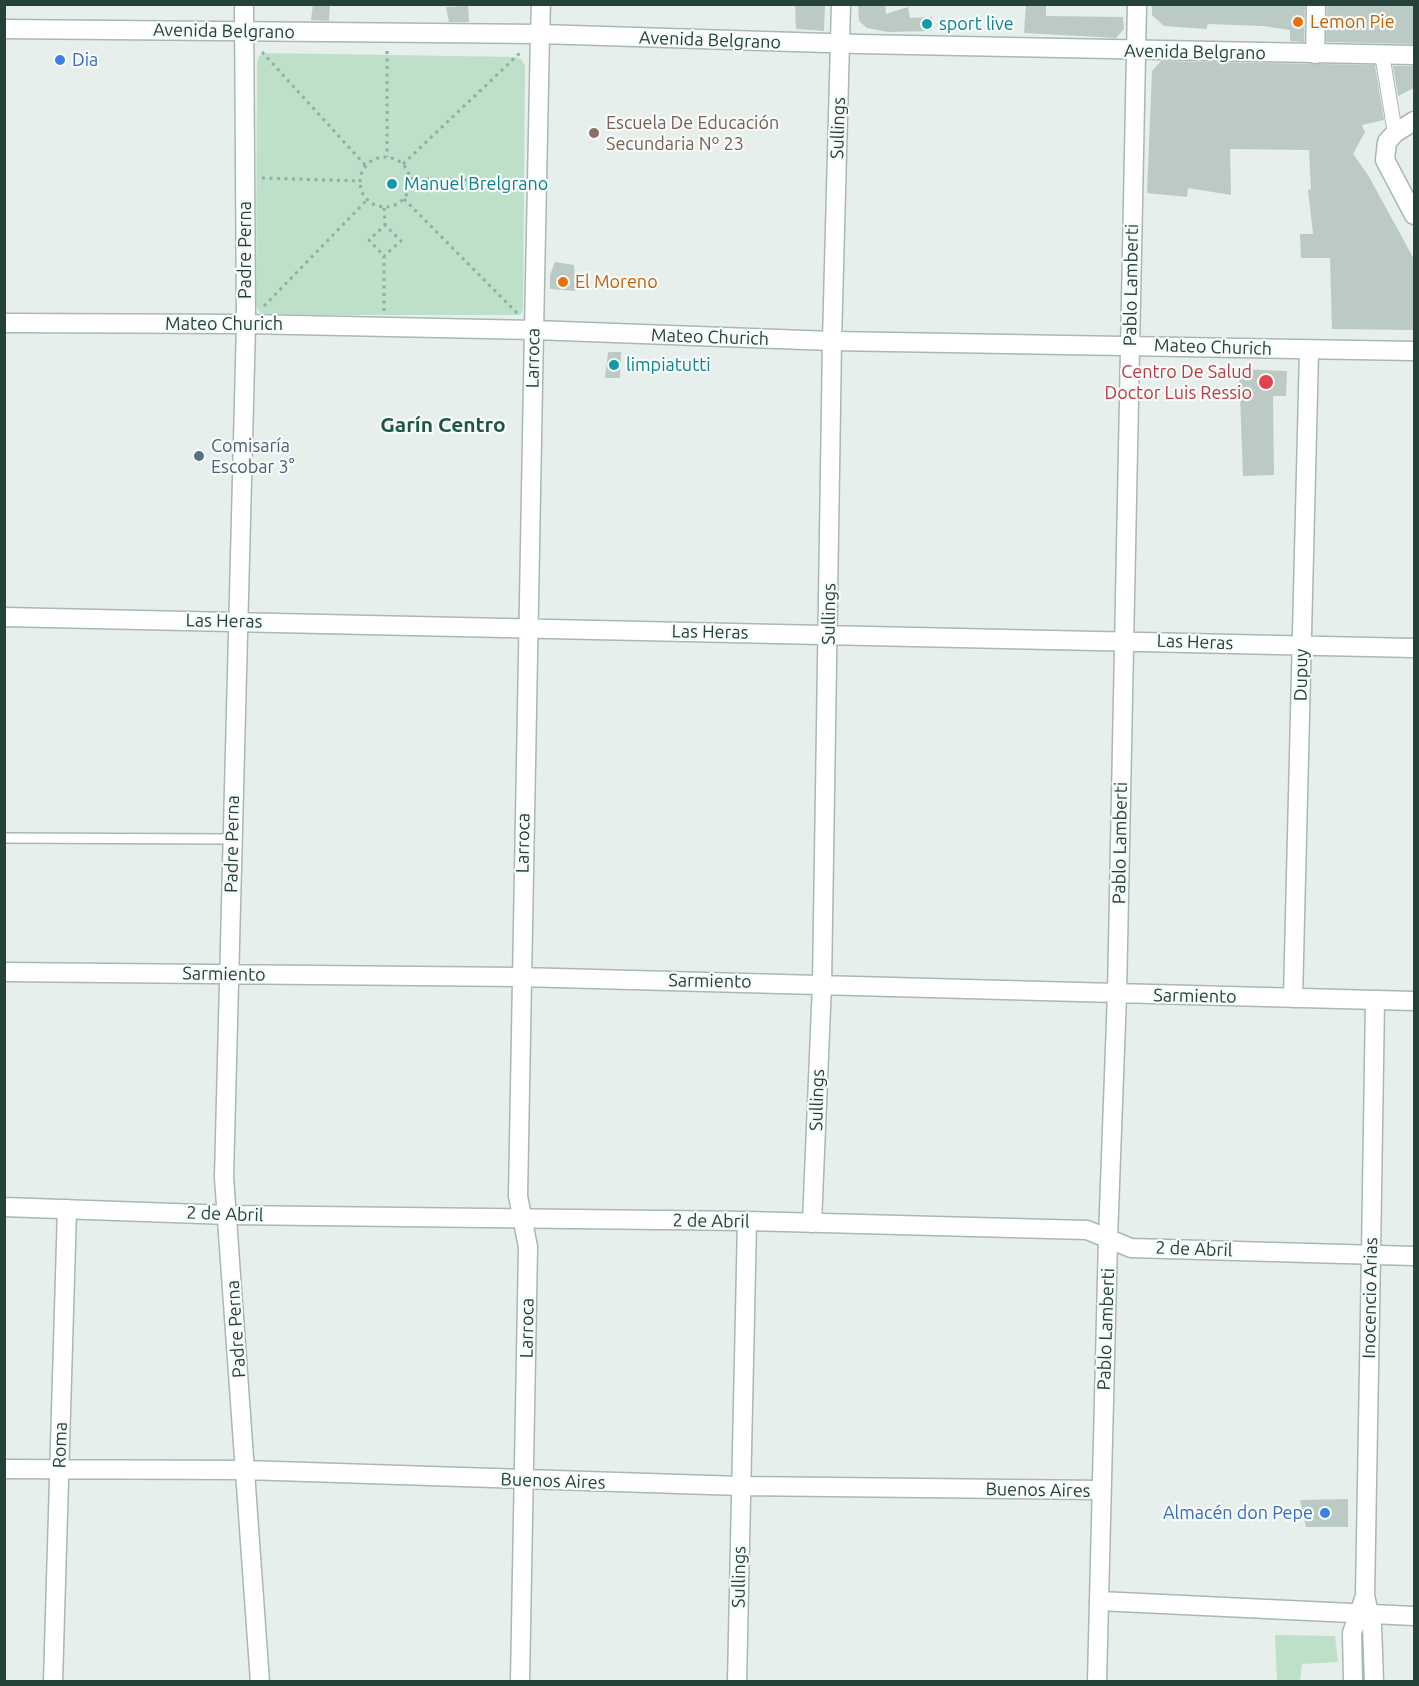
<!DOCTYPE html>
<html>
<head>
<meta charset="utf-8">
<style>
  body { margin:0 }
  #map { position:relative; width:1419px; height:1686px; overflow:hidden; background:#e6efeb; font-family:Ubuntu,sans-serif }
  canvas { display:block }
  .frame { position:absolute; inset:0; border:6px solid #24423a; pointer-events:none }
</style>
</head>
<body>
<div id="map">
<canvas width="1419" height="1686"></canvas>
<div class="frame"></div>
</div>
<script>
const context = document.querySelector('canvas').getContext('2d');
context.lineJoin = 'round';
function paint(path, color) { context.fillStyle = color; context.fill(path, 'evenodd'); }
const toPath = rows => new Path2D(rows.map(r => 'M' + r).join(''));
function strokePath(path, color, width, dash) { context.strokeStyle = color; context.lineWidth = width; context.lineCap = dash ? 'butt' : 'round'; context.setLineDash(dash || []); context.stroke(path); }
function write(font, color, halo, rows, align = 'center') {
  context.font = font + ' Ubuntu,sans-serif'; context.lineWidth = 4.5; context.setLineDash([]); context.textBaseline = 'middle'; context.strokeStyle = halo; context.fillStyle = color; for (const [text, x, y, turn = 0] of rows) {
    context.save(); context.translate(x, y); context.rotate((+turn || 0) * Math.PI / 180); context.textAlign = isNaN(turn) ? turn : align; if (halo) context.strokeText(text, 0, 0); context.fillText(text, 0, 0); context.restore();
  }
}
paint(toPath([
  [265,53,516,57,522,60,525,66,523,310,520,315,267,315,260,313,256,306,257,61,259,56],
  [1275,1635,1335,1636,1338,1662,1302,1664,1300,1681,1277,1681]
]), '#bfe0c8');
paint(toPath([
  [313,4,330,4,329,21,311,20],
  [795,4,825,4,824,31,796,29],
  [858,4,885,4,886,14,908,7,910,18,932,17,931,31,888,32,867,28,859,21],
  [1026,4,1046,4,1046,16,1123,17,1124,29,1116,38,1024,33],
  [1152,4,1305,4,1304,42,1290,41,1290,30,1263,26,1208,24,1206,29,1164,26,1152,15],
  [1327,4,1414,4,1414,44,1326,42],
  [468,6,469,22,449,22,446,7],
  [1161,61,1375,65,1384,120,1362,125,1365,132,1353,154,1368,175,1414,259,1414,330,1332,329,1330,258,1301,258,1300,234,1313,234,1308,190,1311,189,1309,150,1230,149,1231,195,1188,188,1187,197,1147,193,1152,71],
  [1393,66,1414,66,1414,88,1398,96],
  [555,262,574,265,576,291,550,289,550,275],
  [608,352,621,352,620,378,605,378],
  [1239,369,1287,371,1286,396,1273,396,1274,475,1243,476],
  [1348,1499,1348,1527,1306,1527,1300,1500]
]), '#bbcac4');
const service = toPath([
  [4,838,231,839]
]);
const pedestrian = toPath([
  [1382,54,1395,133]
]);
const minor = toPath([
  [244,4,246,324,224,1177,260,1682],
  [540,34,541,4],
  [1315,54,1316,4],
  [4,617,1414,648],
  [4,972,520,977,1414,1001],
  [1293,998,1309,351],
  [812,1223,822,984,832,341,841,4],
  [1108,1238,1117,994,1137,4],
  [1371,1255,1375,1000],
  [4,1469,245,1470,741,1486,1101,1490],
  [1099,1601,1414,1616],
  [53,1682,67,1209],
  [520,1682,528,1247,518,1196,534,330],
  [737,1682,747,1221]
]);
const tertiary = toPath([
  [4,29,540,34,859,44,1414,55],
  [1414,121,1395,133,1387,142,1385,160,1414,215],
  [4,323,246,324,534,330,832,341,1414,351],
  [534,330,540,34],
  [4,1207,229,1215,747,1221,1087,1230,1131,1248,1414,1256],
  [1371,1255,1365,1596,1372,1625,1374,1682],
  [1097,1682,1108,1238],
  [1353,1682,1352,1633,1365,1596]
]);
strokePath(service, '#a8b8b2', 12);
strokePath(pedestrian, '#a8b8b2', 16);
strokePath(minor, '#a8b8b2', 21);
strokePath(tertiary, '#a8b8b2', 21);
strokePath(toPath([
  [387,51,387,157],
  [262,52,366,166],
  '360 182a25 25 0 1 1 50 0a25 25 0 1 1-50 0Z',
  [403,164,521,52],
  [262,178,360,181],
  [411,179,520,181],
  [404,199,517,313],
  [384,208,385,225],
  [264,306,367,200],
  [384,311,384,256,369,240,385,225,401,241,384,256]
]), '#86b3a5', 3, [3, 4.5]);
strokePath(service, '#fff', 9);
strokePath(pedestrian, '#fff', 14);
strokePath(minor, '#fff', 18);
strokePath(tertiary, '#fff', 18);
for (const [x, y, r, color] of [
  [1298,22,6,"#e8710a"],
  [927,24,6,"#0f9aa8"],
  [60,60,6,"#3f7fe0"],
  [594,133,6,"#8d6e63"],
  [392,184,6,"#0f9aa8"],
  [563,282,6,"#e8710a"],
  [614,365,6,"#0f9aa8"],
  [1266,382,8,"#e0444e"],
  [199,456,6,"#5c6f8a"],
  [1325,1513,6,"#3f7fe0"]
]) { const dot = new Path2D(); dot.arc(x, y, r, 0, 2 * Math.PI); context.fillStyle = color; context.fill(dot); strokePath(dot, '#f7fbf9', 2); }
write('18px', '#c56008', '#f7fbf9', [
  ["Lemon Pie",1310,22],
  ["El Moreno",575,282]
], 'left');
write('18px', '#0d838f', '#f7fbf9', [
  ["sport live",939,24],
  ["Manuel Brelgrano",404,184],
  ["limpiatutti",626,365]
], 'left');
write('18px', '#24423a', '#f7fbf9', [
  ["Avenida Belgrano",224,31,1],
  ["Avenida Belgrano",710,40,2],
  ["Avenida Belgrano",1195,52,1],
  ["Sullings",838,128,-88],
  ["Padre Perna",245,250,-90],
  ["Pablo Lamberti",1131,285,-89],
  ["Mateo Churich",224,324],
  ["Mateo Churich",710,337,2],
  ["Mateo Churich",1213,347,2],
  ["Larroca",533,358,-89],
  ["Sullings",829,614,-89],
  ["Las Heras",224,621,1],
  ["Las Heras",710,632,1],
  ["Las Heras",1195,642,2],
  ["Dupuy",1301,675,-89],
  ["Larroca",523,843,-89],
  ["Pablo Lamberti",1120,843,-89],
  ["Padre Perna",232,844,-89],
  ["Sarmiento",224,974,1],
  ["Sarmiento",710,981,1],
  ["Sarmiento",1195,996,1],
  ["Sullings",817,1100,-88],
  ["2 de Abril",225,1214,2],
  ["2 de Abril",711,1221,1],
  ["2 de Abril",1194,1249,2],
  ["Inocencio Arias",1370,1298,-89],
  ["Larroca",527,1328,-89],
  ["Padre Perna",236,1329,-94],
  ["Pablo Lamberti",1106,1329,-88],
  ["Roma",60,1445,-88],
  ["Buenos Aires",553,1481,2],
  ["Buenos Aires",1038,1490,1],
  ["Sullings",739,1577,-89]
]);
write('18px', '#366cbe', '#f7fbf9', [
  ["Dia",72,60],
  ["Almacén don Pepe",1313,1513,"right"]
], 'left');
write('18px', '#785e54', '#f7fbf9', [
  ["Escuela De Educación",606,123],
  ["Secundaria Nº 23",606,144]
], 'left');
write('18px', '#be3a42', '#f7fbf9', [
  ["Centro De Salud",1252,372],
  ["Doctor Luis Ressio",1252,393]
], 'right');
write('18px', '#4e5e75', '#f7fbf9', [
  ["Comisaría",211,446],
  ["Escobar 3°",211,467]
], 'left');
write('bold 21px', '#1f5548', '#f7fbf9', [
  ["Garín Centro",443,425]
]);
</script>
</body>
</html>
